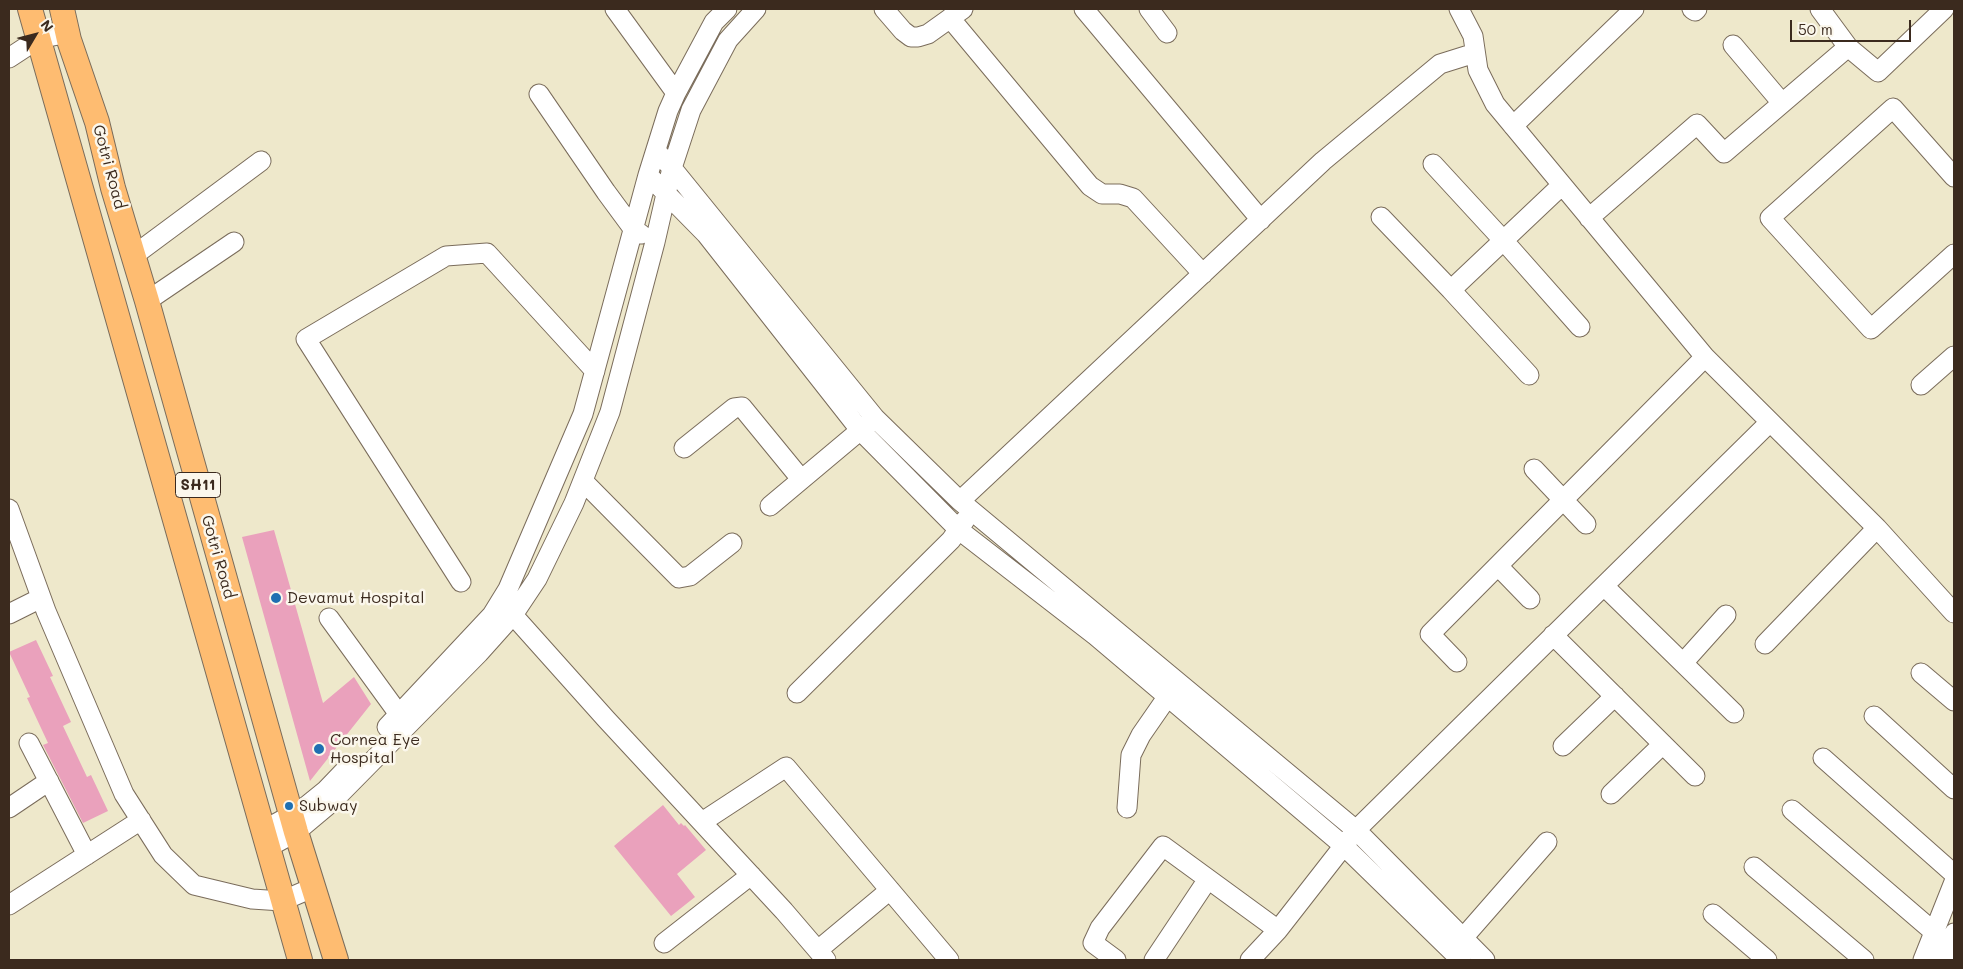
<!DOCTYPE html>
<html>
<head>
<meta charset="utf-8">
<style>
  body { margin:0 }
  #map { position:relative; width:1963px; height:969px; overflow:hidden; background:#eee8cb; font-family:Mali,sans-serif }
  canvas { display:block }
  .frame { position:absolute; inset:0; border:10px solid #3b2a1e; pointer-events:none }
  .north { position:absolute; left:10px; top:10px; width:50px; height:50px; -webkit-text-stroke:4px #fbf7ec; paint-order:stroke; rotate:53deg; font-size:14px; font-weight:700; line-height:20px; text-align:center; color:#3b2a1e }
  .north::after { content:''; display:block; margin:auto; width:18px; height:22px; background:#3b2a1e; clip-path:polygon(50% 0,100% 100%,50% 72%,0 100%) }
  .scale { position:absolute; left:1790px; top:20px; width:121px; height:22px; box-sizing:border-box; border:2px solid #3b2a1e; border-top:0; padding-left:6px; font-size:15px; line-height:18px; white-space:nowrap; color:#3b2a1e; -webkit-text-stroke:4px #fbf7ec; paint-order:stroke }
</style>
</head>
<body>
<div id="map">
<canvas width="1963" height="969"></canvas>
<div class="frame"></div>
<div class="north">N</div>
<div class="scale">50 m</div>
</div>
<script>
const context = document.querySelector('canvas').getContext('2d');
context.lineJoin = 'round';
function paint(path, color) { context.fillStyle = color; context.fill(path, 'evenodd'); }
const toPath = rows => new Path2D(rows.map(r => 'M' + r).join(''));
function strokePath(path, color, width, dash) { context.strokeStyle = color; context.lineWidth = width; context.lineCap = dash ? 'butt' : 'round'; context.setLineDash(dash || []); context.stroke(path); }
function write(font, color, halo, rows, align = 'center') {
  context.font = font + ' Mali,sans-serif'; context.lineWidth = 5; context.setLineDash([]); context.textBaseline = 'middle'; context.strokeStyle = halo; context.fillStyle = color; for (const [text, x, y, turn = 0] of rows) {
    context.save(); context.translate(x, y); context.rotate((+turn || 0) * Math.PI / 180); context.textAlign = isNaN(turn) ? turn : align; if (halo) context.strokeText(text, 0, 0); context.fillText(text, 0, 0); context.restore();
  }
}
paint(toPath([
  [274,530,323,703,354,677,371,704,310,781,242,537],
  [36,640,53,676,50,677,71,722,63,726,87,777,91,775,108,811,83,823,43,745,48,743,27,698,30,697,9,652],
  [663,805,679,825,681,823,684,826,685,825,706,850,677,874,695,897,671,916,614,846]
]), '#eaa1bc');
const minor = toPath([
  [615,9,676,93],
  [884,9,903,31,911,37,918,37,928,34,963,9],
  [1084,9,1261,220],
  [1149,9,1167,33],
  [1459,9,1473,36,1478,70,1495,104,1705,357,1877,528,1954,613],
  [1692,9,1695,11,1697,9],
  [1820,9,1848,47],
  [950,18,1090,186,1102,194,1120,194,1133,198,1203,274],
  [1733,45,1782,103],
  [9,58,38,39,68,33],
  [539,94,606,192,634,230,641,234],
  [1513,126,1634,9],
  [656,151,672,168,875,418,960,501,1356,830,1485,960],
  [1433,164,1503,240,1580,327],
  [648,175,706,234,860,430,959,530,1096,636,1344,846,1461,960],
  [1954,177,1893,108,1770,218,1871,329,1954,254],
  [1381,217,1451,290,1562,185],
  [1589,218,1697,124,1724,153,1848,47,1878,72,1944,9],
  [133,256,261,161],
  [1451,290,1529,375],
  [147,301,234,242],
  [1921,385,1954,356],
  [684,448,734,408,742,407,801,479],
  [1534,469,1586,524],
  [583,481,679,578,690,576,732,543],
  [960,501,1323,161,1440,64,1475,53],
  [770,506,869,423],
  [9,509,46,611,124,794,163,855,194,885,252,899,282,901,312,888],
  [1498,566,1530,599],
  [461,582,306,339,446,256,487,253,595,371],
  [1604,586,1734,713],
  [9,614,41,598],
  [513,615,606,719,784,911,826,960],
  [329,618,406,724],
  [1553,635,1695,776],
  [1765,644,1877,528],
  [1457,662,1430,634,1705,357],
  [1683,663,1726,615],
  [1921,673,1954,701],
  [797,693,951,540,965,520],
  [1874,716,1954,789],
  [387,727,492,615,508,589,583,414,648,175,668,111,676,93,714,22,727,9],
  [29,743,87,855],
  [1563,746,1615,696],
  [1823,758,1954,874],
  [1611,794,1663,744],
  [9,808,49,781],
  [1127,808,1131,755,1141,735,1168,696],
  [1792,810,1934,932],
  [702,822,786,767,949,960],
  [262,831,304,808,325,791,349,766],
  [267,848,296,832,333,801,479,653,513,615,537,579,574,503,610,412,655,242,672,168,691,110,728,40,756,9],
  [1754,867,1864,960],
  [9,905,141,820],
  [1713,914,1767,960],
  [1463,938,1547,842],
  [664,943,751,875],
  [818,950,890,890],
  [1116,960,1093,943,1100,928,1163,846,1278,930,1356,830,1770,422],
  [1154,960,1208,879],
  [1250,960,1278,930],
  [1923,960,1954,882],
  [1943,960,1954,933]
]);
const major = toPath([
  [30,9,300,960],
  [62,9,69,40,97,122,113,188,147,301,296,832,336,960]
]);
strokePath(minor, '#7a6c5b', 21);
strokePath(major, '#7a6c5b', 26);
strokePath(minor, '#fff', 19);
strokePath(major, '#febc71', 24);
for (const [x, y, r, color] of [
  [276,598,6,"#1f6fb2"],
  [319,749,6,"#1f6fb2"],
  [289,806,5,"#1f6fb2"]
]) { const dot = new Path2D(); dot.arc(x, y, r, 0, 2 * Math.PI); context.fillStyle = color; context.fill(dot); strokePath(dot, '#fbf7ec', 2); }
for (const [x, y, w] of [
  [198,485,45]
]) { const box = new Path2D(); box.roundRect(x - w / 2, y - 12.5, w, 25, 4); context.fillStyle = '#fbf7ec'; context.fill(box); strokePath(box, '#3b2a1e', 1); }
write('bold 15px', '#3b2a1e', null, [
  ["SH11",198,485]
]);
write('16px', '#3b2a1e', '#fbf7ec', [
  ["Gotri Road",109,167,75],
  ["Gotri Road",218,557,74]
]);
write('16px', '#3b2a1e', '#fbf7ec', [
  ["Devamut Hospital",287,598],
  ["Cornea Eye",330,740],
  ["Hospital",330,758],
  ["Subway",299,806]
], 'left');
</script>
</body>
</html>
